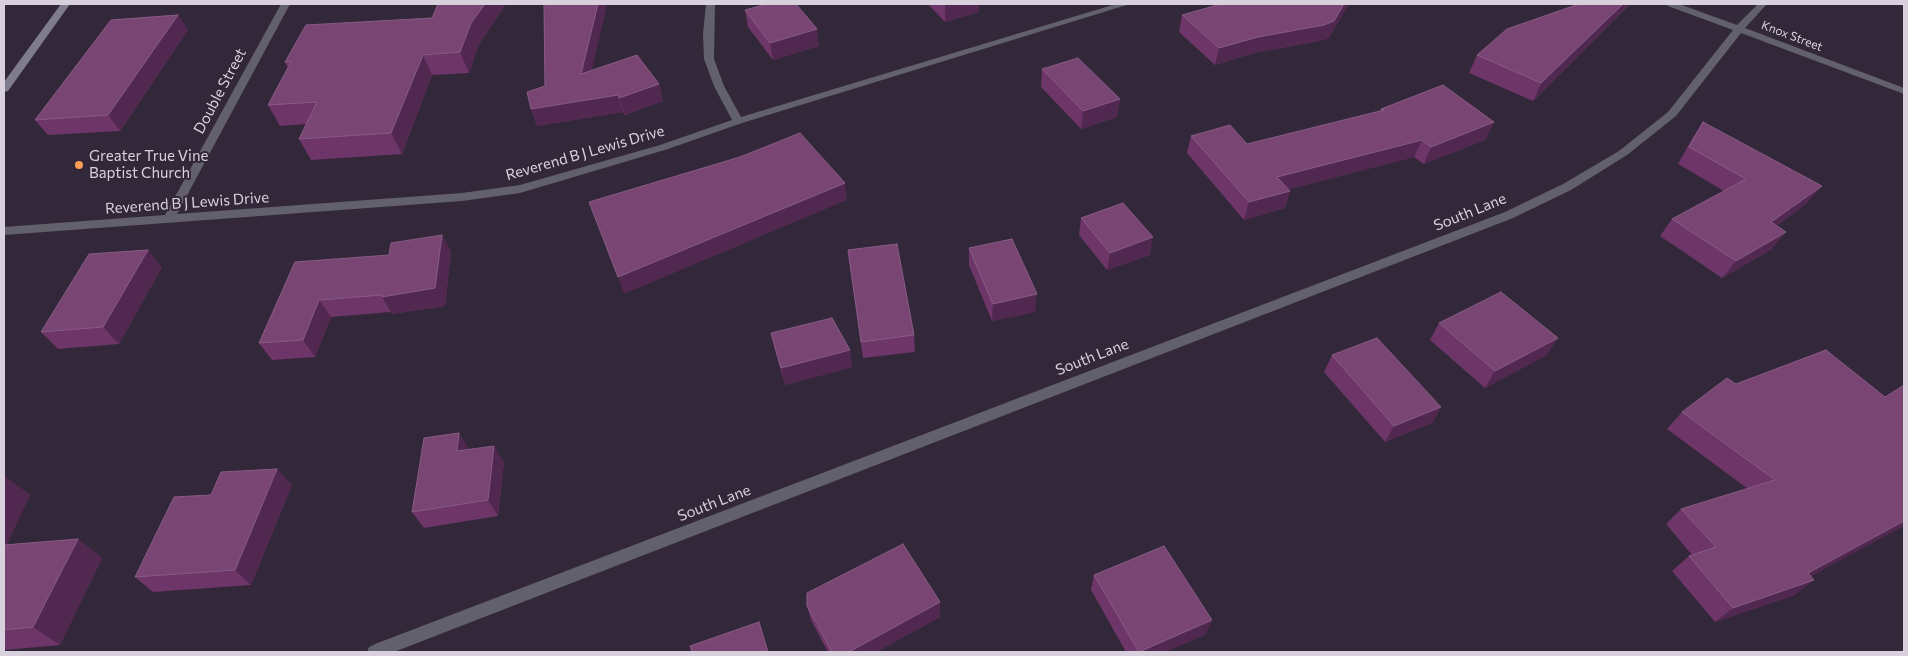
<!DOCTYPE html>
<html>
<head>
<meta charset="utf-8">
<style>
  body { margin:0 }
  #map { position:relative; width:1908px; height:656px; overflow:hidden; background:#32283a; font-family:Commissioner,sans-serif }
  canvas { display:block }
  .frame { position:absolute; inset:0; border:5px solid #d8d1dd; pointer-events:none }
</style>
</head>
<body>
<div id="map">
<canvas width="1908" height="656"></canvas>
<div class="frame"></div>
</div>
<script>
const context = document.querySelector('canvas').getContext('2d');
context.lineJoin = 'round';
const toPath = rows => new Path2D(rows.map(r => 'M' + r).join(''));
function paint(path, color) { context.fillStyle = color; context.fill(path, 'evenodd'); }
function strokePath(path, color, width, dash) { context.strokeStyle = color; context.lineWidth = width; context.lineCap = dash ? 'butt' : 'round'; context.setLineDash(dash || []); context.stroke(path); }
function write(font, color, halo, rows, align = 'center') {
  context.font = font + ' Commissioner,sans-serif'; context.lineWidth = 4; context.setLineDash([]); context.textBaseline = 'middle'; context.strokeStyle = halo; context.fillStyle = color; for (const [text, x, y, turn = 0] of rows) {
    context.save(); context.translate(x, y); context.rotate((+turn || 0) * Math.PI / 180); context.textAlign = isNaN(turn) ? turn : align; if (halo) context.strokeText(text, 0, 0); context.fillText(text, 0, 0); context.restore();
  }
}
paint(toPath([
  [281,4,290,4,177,214,462,193,520,185,660,145,732,120,714,86,704,59,703,34,706,4,715,4,714,59,724,86,741,117,1116,4,1130,4,742,123,668,149,520,193,462,201,4,235,4,227,165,215,281,4],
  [1667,4,1679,4,1737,25,1758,4,1767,4,1745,28,1904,88,1904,94,1741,33,1676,116,1627,155,1571,190,1513,218,394,652,367,652,369,647,375,644,1505,212,1563,184,1619,151,1668,112,1733,30,1668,6,1667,4]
]), '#62606a');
paint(toPath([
  [61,4,70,4,8,91,4,92,4,82,61,4]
]), '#7f7d8d');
paint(toPath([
  [438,4,506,4,479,44,469,73,432,75,402,154,311,160,299,139,306,124,280,126,268,105,288,68,285,62,432,18],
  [544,4,607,4,591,70,659,84,663,101,625,115,623,112,537,126,531,109,545,86],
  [928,4,979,4,979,12,945,22],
  [1630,4,1533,101,1469,73,1477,55],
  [745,10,819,46,773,60,748,27],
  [178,15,188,30,120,131,48,135,35,120],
  [1182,15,1329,38,1319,41,1254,53,1215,65,1179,32],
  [1042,69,1120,99,1117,117,1081,129,1041,87],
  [1381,109,1494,122,1485,140,1424,164,1414,157,1289,189,1290,191,1285,208,1244,220,1187,153,1191,136,1247,144,1380,111],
  [1703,122,1807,203,1776,226,1772,249,1722,278,1660,236,1672,219,1724,191,1678,164,1692,139],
  [1081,218,1150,255,1107,270,1079,235],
  [442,235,451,252,445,306,392,314,391,312,331,317,315,357,272,360,259,343,295,262,389,255],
  [969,248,1035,312,992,321,969,265],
  [848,250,914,335,915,352,863,358],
  [162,267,119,344,58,349,41,332],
  [1439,323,1547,355,1485,388,1430,340],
  [771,333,852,367,785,385,775,350],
  [1826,350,1811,576,1795,595,1715,622,1672,571,1689,556,1692,555,1666,524,1681,509,1748,489,1667,429,1682,412,1736,384],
  [1332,355,1441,407,1432,423,1385,442,1324,372],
  [469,449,504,462,498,516,424,528,412,512],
  [4,476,30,495,6,545,78,539,102,558,60,645,4,650],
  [292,485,251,585,153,592,135,577],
  [1094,575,1206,634,1165,652,1126,652,1091,590],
  [940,602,940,617,876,652,828,652,811,620,807,606]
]), '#6e3568');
paint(toPath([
  [485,4,506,4,479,44,469,73,460,52,471,23],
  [598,4,607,4,587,91,581,74],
  [950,4,979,4,979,12,945,22,945,5],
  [1344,4,1349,4,1329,38,1319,41,1254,53,1215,65,1219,48],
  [1623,4,1630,4,1533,101,1541,83],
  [178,15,188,30,120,131,108,115],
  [817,29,819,46,773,60,770,43],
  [423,55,432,75,402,154,391,133],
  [659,84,663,101,625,115,619,98],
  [618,95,623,112,537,126,531,109],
  [1120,99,1117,117,1081,129,1083,111],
  [1494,122,1485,140,1424,164,1431,147],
  [1422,140,1414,157,1272,194,1277,177],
  [845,183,847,200,624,294,618,277],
  [1822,186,1807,203,1757,240,1771,222],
  [1290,191,1285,208,1244,220,1249,202],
  [1786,232,1772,249,1722,278,1736,261],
  [442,235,451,252,445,306,392,314,382,297],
  [1153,237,1150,255,1107,270,1110,253],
  [148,250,162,267,119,344,103,327],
  [1037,294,1035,312,992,321,993,304],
  [319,300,331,317,315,357,303,340],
  [1558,338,1547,355,1485,388,1495,371],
  [850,350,852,367,785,385,781,368],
  [1441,407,1432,423,1385,442,1394,426],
  [459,433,469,449,457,451],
  [494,446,504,462,498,516,488,500],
  [277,469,292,485,251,585,235,570],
  [5,476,30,495,4,551,4,477],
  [1904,521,1904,526,1789,588,1808,573],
  [78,539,102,558,60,645,33,627],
  [1814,580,1795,595,1715,622,1733,608],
  [940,602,940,617,876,652,849,652],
  [1212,620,1206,634,1165,652,1139,652]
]), '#512950');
const building = toPath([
  [438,4,485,4,471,23,460,52,423,55,391,133,299,139,317,102,268,105,291,62,285,62,306,25,432,18,438,4],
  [544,4,598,4,581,74,637,55,659,84,619,98,618,95,531,109,527,92,545,86,544,4],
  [767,4,796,4,817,29,770,43,745,10,767,4],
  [1221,4,1344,4,1334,21,1324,25,1258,37,1219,48,1182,15,1221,4],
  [1579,4,1623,4,1541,83,1477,55,1507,29,1579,4],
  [178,15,108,115,35,120,111,20,178,15],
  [1078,58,1120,99,1083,111,1042,69,1078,58],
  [1443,85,1494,122,1431,147,1422,140,1277,177,1290,191,1249,202,1191,136,1230,125,1247,144,1384,110,1381,109,1443,85],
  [1703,122,1822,186,1771,222,1786,232,1736,261,1672,219,1746,179,1689,147,1703,122],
  [800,133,845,183,618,277,589,202,740,157,800,133],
  [1123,203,1153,237,1110,253,1081,218,1123,203],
  [442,235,435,288,382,297,382,295,319,300,303,340,259,343,295,262,389,255,391,243,442,235],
  [1012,239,1037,294,993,304,969,248,1012,239],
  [897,244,914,335,861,342,848,250,897,244],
  [148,250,103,327,41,332,89,254,148,250],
  [1501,292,1558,338,1495,371,1439,323,1501,292],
  [832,318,850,350,781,368,771,333,832,318],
  [1377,338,1441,407,1394,426,1332,355,1377,338],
  [1826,350,1885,397,1904,385,1904,521,1808,573,1814,580,1733,608,1689,556,1716,547,1681,509,1775,480,1682,412,1727,378,1736,384,1826,350],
  [459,433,457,451,494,446,488,500,412,512,424,438,459,433],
  [277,469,235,570,135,577,174,497,211,495,221,472,277,469],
  [78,539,33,627,4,630,4,545,78,539],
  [903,544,940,602,849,652,832,652,807,606,807,593,903,544],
  [1164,546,1212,620,1139,652,1094,575,1164,546],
  [759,622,768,652,692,652,690,646,759,622]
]);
paint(building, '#794674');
strokePath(building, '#885b85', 1);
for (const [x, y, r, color] of [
  [79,165,5,"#fd9c56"]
]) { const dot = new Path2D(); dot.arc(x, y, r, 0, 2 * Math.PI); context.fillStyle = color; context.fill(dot); strokePath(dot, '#32283a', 2); }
write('12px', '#d8d1dd', '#32283a', [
  ["Knox Street",1792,36,21]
]);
write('15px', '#d8d1dd', '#32283a', [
  ["Double Street",220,91,-62],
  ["Reverend B J Lewis Drive",585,153,-16],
  ["Reverend B J Lewis Drive",187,203,-4],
  ["South Lane",1470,212,-22],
  ["South Lane",1092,357,-21],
  ["South Lane",714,503,-21]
]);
write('15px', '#d8d1dd', '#32283a', [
  ["Greater True Vine",89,156],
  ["Baptist Church",89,173]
], 'left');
</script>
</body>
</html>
